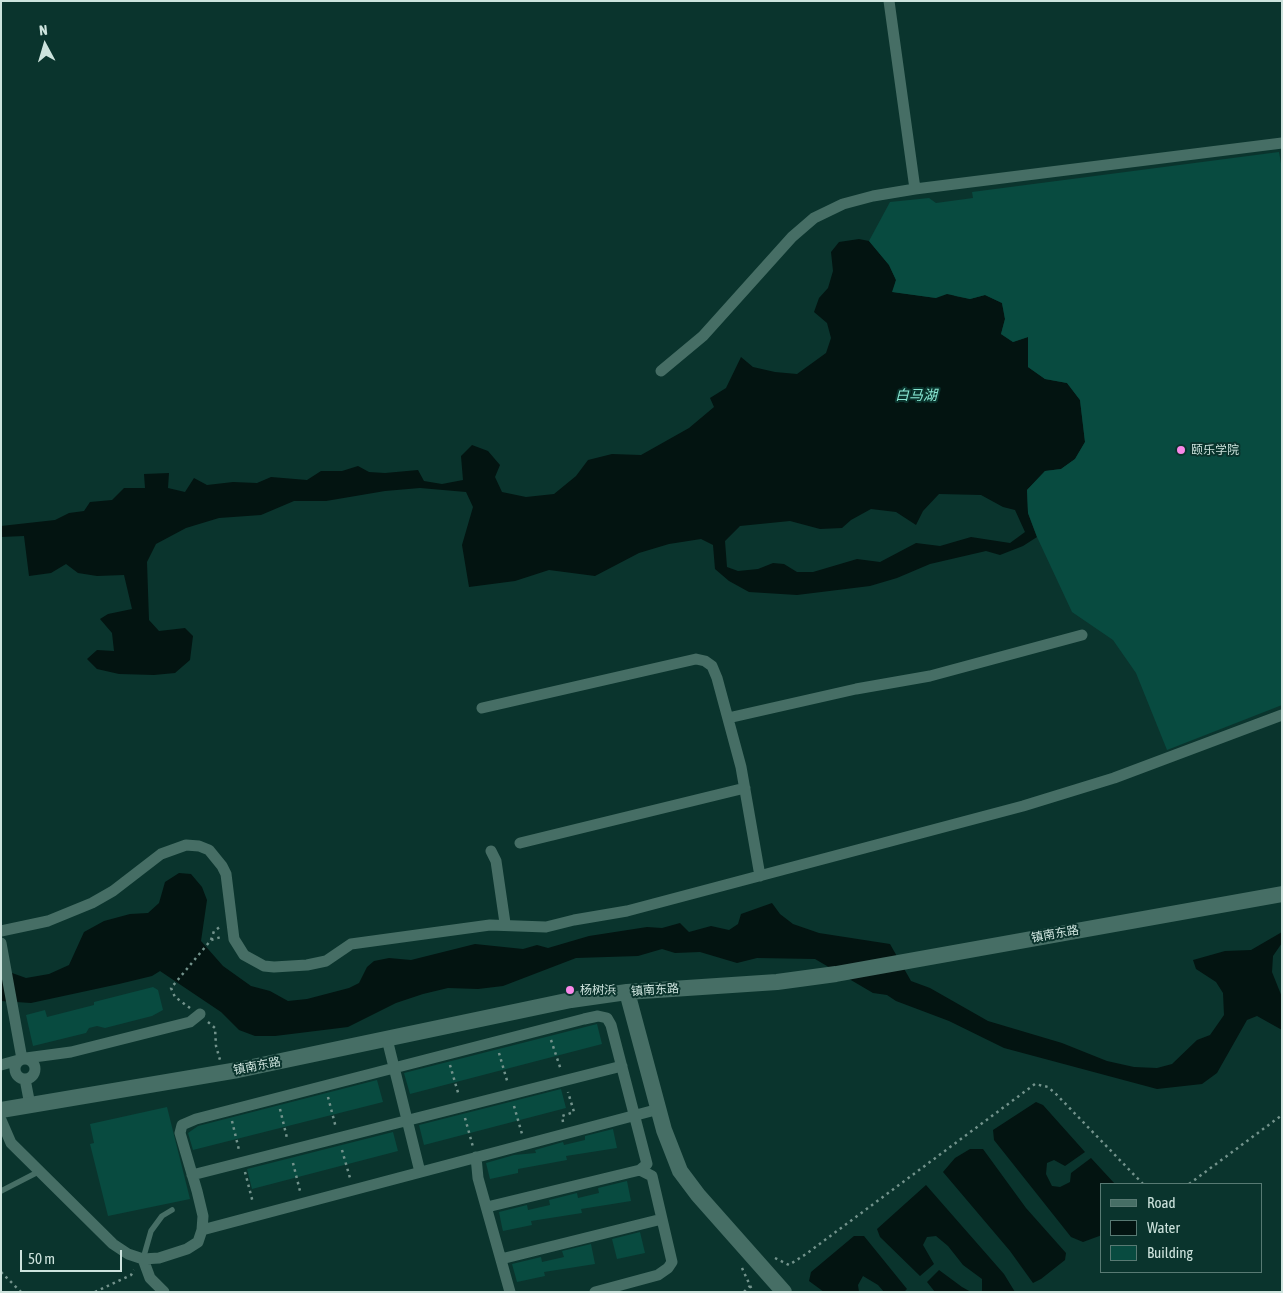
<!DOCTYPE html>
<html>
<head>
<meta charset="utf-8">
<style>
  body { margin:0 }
  #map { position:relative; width:1283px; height:1293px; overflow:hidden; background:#0a342d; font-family:"Asap Condensed",sans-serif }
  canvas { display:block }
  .frame { position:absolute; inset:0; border:2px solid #cde3dd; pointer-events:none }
  .legend { position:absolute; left:1100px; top:1183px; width:162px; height:90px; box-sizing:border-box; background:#0a342d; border:1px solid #587a73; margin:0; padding:6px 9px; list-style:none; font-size:15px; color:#cde3dd }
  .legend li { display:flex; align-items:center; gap:10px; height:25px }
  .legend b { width:25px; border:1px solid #587a73 }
  .north { position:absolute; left:20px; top:20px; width:50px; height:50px; -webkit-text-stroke:4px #0a342d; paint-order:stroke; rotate:354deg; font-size:14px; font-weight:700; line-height:20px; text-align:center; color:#cde3dd }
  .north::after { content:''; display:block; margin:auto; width:18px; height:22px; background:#cde3dd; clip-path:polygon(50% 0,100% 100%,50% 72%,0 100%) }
  .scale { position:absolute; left:20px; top:1250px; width:102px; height:22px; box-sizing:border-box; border:2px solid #cde3dd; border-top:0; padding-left:6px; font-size:15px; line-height:18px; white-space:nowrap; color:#cde3dd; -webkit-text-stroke:4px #0a342d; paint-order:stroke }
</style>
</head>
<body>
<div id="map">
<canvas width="1283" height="1293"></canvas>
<div class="frame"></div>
<ul class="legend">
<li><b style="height:6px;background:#466e65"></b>Road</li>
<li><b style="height:14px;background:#031411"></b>Water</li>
<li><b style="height:14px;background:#084b40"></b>Building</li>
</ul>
<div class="north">N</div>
<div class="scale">50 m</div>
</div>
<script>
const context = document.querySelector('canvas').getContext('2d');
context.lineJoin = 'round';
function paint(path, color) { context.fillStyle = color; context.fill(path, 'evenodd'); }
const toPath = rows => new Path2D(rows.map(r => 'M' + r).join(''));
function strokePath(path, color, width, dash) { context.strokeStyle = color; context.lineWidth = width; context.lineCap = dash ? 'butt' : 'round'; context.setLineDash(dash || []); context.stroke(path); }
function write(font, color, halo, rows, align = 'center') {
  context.font = font + ' "Asap Condensed","Noto Sans SC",sans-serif'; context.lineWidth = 4; context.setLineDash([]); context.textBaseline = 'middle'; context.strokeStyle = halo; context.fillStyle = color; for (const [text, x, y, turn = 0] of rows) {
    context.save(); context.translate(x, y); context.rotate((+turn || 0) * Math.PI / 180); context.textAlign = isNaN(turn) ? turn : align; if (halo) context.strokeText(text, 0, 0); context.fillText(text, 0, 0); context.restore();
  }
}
paint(toPath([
  [859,239,869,241,889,265,896,280,893,292,936,298,943,286,955,296,970,299,985,295,1002,303,1005,319,1001,334,1013,342,1028,337,1028,367,1045,379,1067,383,1080,400,1085,442,1075,459,1061,469,1045,471,1027,490,1028,513,1037,537,1023,546,1000,555,986,551,930,564,897,578,870,586,797,595,749,592,729,581,715,569,713,545,701,539,669,544,639,553,595,576,549,570,515,581,469,587,462,545,473,507,466,492,420,488,385,491,326,501,294,501,261,515,219,518,186,528,156,544,147,562,149,620,159,631,185,628,193,636,190,660,175,673,154,675,119,674,97,669,87,659,97,650,114,651,112,633,100,619,108,614,132,609,124,575,97,576,78,573,66,564,51,573,29,576,24,536,1,537,1,526,55,520,69,513,84,511,90,502,112,500,124,488,145,488,144,474,169,473,168,488,185,492,194,478,207,485,233,482,257,483,271,477,307,480,321,471,342,471,358,466,369,472,385,473,418,470,424,481,442,484,463,480,461,456,472,445,488,451,500,465,495,477,502,492,526,497,554,494,576,476,588,460,612,454,641,455,689,428,714,407,710,398,726,388,741,357,753,367,775,372,797,374,826,353,831,338,827,323,814,312,819,298,828,288,833,271,831,252,839,242],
  [939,494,981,495,1003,507,1015,510,1025,532,1010,543,971,537,940,546,916,543,880,562,857,559,813,572,797,572,784,564,773,563,758,569,738,571,727,567,725,541,740,526,790,521,820,529,842,528,851,520,871,509,896,512,916,525,923,511],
  [179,873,191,874,202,887,207,900,201,941,223,966,251,986,270,991,288,1001,307,999,349,988,359,983,367,967,374,961,389,958,411,960,475,944,523,949,537,945,548,948,589,936,647,927,662,928,680,923,689,932,711,926,729,930,738,924,741,914,772,903,780,914,793,924,819,933,890,944,911,981,930,988,988,1021,1062,1043,1107,1061,1134,1067,1157,1068,1172,1064,1197,1040,1210,1035,1224,1015,1223,993,1216,982,1196,969,1193,960,1225,951,1251,950,1282,932,1282,943,1273,956,1272,972,1282,997,1282,1030,1257,1016,1247,1020,1217,1073,1202,1084,1157,1089,1004,1048,949,1021,896,1001,887,995,873,993,815,959,757,958,737,963,700,952,675,953,662,949,638,956,576,958,503,986,478,989,448,988,423,994,396,1003,348,1027,275,1036,255,1036,239,1030,221,1012,160,971,152,976,119,984,31,1003,1,1001,1,969,26,978,49,974,69,965,84,932,104,921,130,914,148,913,159,903,165,882],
  [1036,1102,1043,1105,1085,1152,1065,1166,1054,1160,1047,1163,1046,1174,1052,1186,1060,1187,1070,1182,1071,1173,1091,1158,1115,1184,1102,1184,1102,1235,1083,1242,1071,1237,994,1140,993,1130],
  [970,1149,983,1149,1026,1208,1066,1253,1065,1260,1041,1279,1033,1283,1010,1251,943,1172,955,1158],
  [926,1185,1004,1274,1015,1292,982,1292,982,1279,963,1265,948,1246,936,1236,927,1237,923,1245,934,1264,920,1276,880,1237,877,1229],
  [854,1236,864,1236,907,1289,904,1292,884,1292,878,1285,863,1276,858,1285,859,1292,824,1292,809,1281,811,1272],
  [939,1270,962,1287,971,1292,935,1292,927,1282]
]), '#031411');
paint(toPath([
  [1279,152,1282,169,1282,705,1167,750,1136,673,1113,640,1072,612,1037,537,1028,513,1027,490,1045,471,1061,469,1075,459,1085,442,1080,400,1067,383,1045,379,1028,367,1028,337,1013,342,1001,334,1005,319,1002,303,985,295,970,299,947,294,936,298,892,292,896,280,889,265,869,241,890,202,929,198,936,203,973,198,972,192],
  [153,987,158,990,163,1010,152,1016,105,1028,97,1026,89,1028,86,1033,33,1046,26,1015,45,1010,47,1017,94,1005,94,1002],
  [597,1024,602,1044,410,1094,404,1073],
  [377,1080,383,1102,193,1150,188,1133,198,1126],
  [561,1089,566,1108,424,1145,419,1125],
  [167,1107,190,1199,108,1216,90,1144,94,1143,90,1124],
  [613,1129,617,1148,566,1156,567,1160,518,1169,518,1173,490,1179,486,1163,514,1155,536,1153,535,1150,563,1142,564,1145,585,1140,585,1136],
  [393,1132,398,1151,252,1189,247,1169],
  [627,1181,631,1201,581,1209,582,1213,531,1221,532,1225,503,1231,502,1227,499,1212,527,1205,528,1210,550,1205,549,1200,577,1193,578,1198,599,1193,598,1188],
  [640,1232,645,1253,617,1259,612,1239],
  [591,1244,595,1264,544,1272,545,1276,517,1282,512,1264,541,1257,542,1262,564,1257,562,1251]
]), '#084b40');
strokePath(toPath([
  [211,940,214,931,220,927],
  [190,1008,175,997,171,988,211,940,221,937],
  [208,1022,215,1028,216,1046,220,1060],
  [551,1040,561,1070],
  [499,1053,508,1084],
  [450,1065,459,1096],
  [328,1097,336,1128],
  [514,1106,522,1134],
  [280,1109,287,1138],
  [465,1118,473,1147],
  [232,1121,239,1150],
  [563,1122,562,1116,574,1112,568,1092],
  [342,1150,350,1178],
  [293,1163,300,1191],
  [245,1172,253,1203],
  [1189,1184,1282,1115],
  [775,1258,789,1265,806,1254,1035,1084,1048,1087,1056,1094,1143,1184],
  [742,1268,753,1292],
  [1,1272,21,1292],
  [95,1292,131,1275,134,1270],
  [744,1292,750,1286]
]), '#73938c', 2.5, [2.5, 4]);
strokePath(toPath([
  [1,1191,38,1172],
  [143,1259,151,1231,162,1216,172,1210]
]), '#466e65', 5.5);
strokePath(toPath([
  [889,1,915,189],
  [661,371,703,336,792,237,814,218,843,204,873,196,915,189,1282,143],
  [482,708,696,659,705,661,712,666,717,678,741,767,760,876],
  [728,718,856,689,930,676,1082,635],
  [520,843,745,788],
  [491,851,496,861,505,923],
  [1,931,48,921,92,903,113,891,161,854,186,845,199,846,209,850,222,866,226,874,234,939,244,955,264,966,274,967,307,965,326,961,351,944,490,925,546,927,574,920,627,911,1023,806,1114,778,1282,715],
  [1,943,22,1059],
  [387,1039,420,1172],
  '15 1069a10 10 0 1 1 20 0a10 10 0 1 1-20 0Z',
  [1,1065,26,1058,71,1052,190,1022,200,1014],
  [25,1079,30,1105],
  [1,1120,11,1143,113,1244,128,1254,143,1259,159,1258,187,1249,198,1242,202,1230,203,1216,197,1191,180,1133,182,1125,196,1119,584,1019,598,1016,607,1018,611,1025,647,1164,640,1170,487,1207],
  [476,1157,478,1178,510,1292],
  [192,1175,622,1066],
  [202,1230,659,1109],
  [143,1259,150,1278,164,1292],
  [501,1259,662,1219],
  [595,1292,658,1275,668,1268,672,1262,652,1176,640,1170]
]), '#466e65', 11);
strokePath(toPath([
  [627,992,664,1130,680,1171,698,1195,784,1292],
  [1,1110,238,1070,571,1000,627,992,777,982,836,974,1282,894]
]), '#466e65', 16);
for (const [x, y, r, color] of [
  [1181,450,5,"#f988e9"],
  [570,990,5,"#f988e9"]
]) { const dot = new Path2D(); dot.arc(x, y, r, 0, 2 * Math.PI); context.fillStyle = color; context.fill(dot); strokePath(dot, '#0a342d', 2); }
write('12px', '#cde3dd', '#0a342d', [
  ["颐乐学院",1191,450],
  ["杨树浜",580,990]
], 'left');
write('12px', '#cde3dd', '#0a342d', [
  ["镇南东路",1055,934,-10],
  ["镇南东路",655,990,-4],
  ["镇南东路",257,1066,-11]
]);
write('italic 14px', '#88e6d2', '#0a342d', [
  ["白马湖",916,396]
]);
</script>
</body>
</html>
